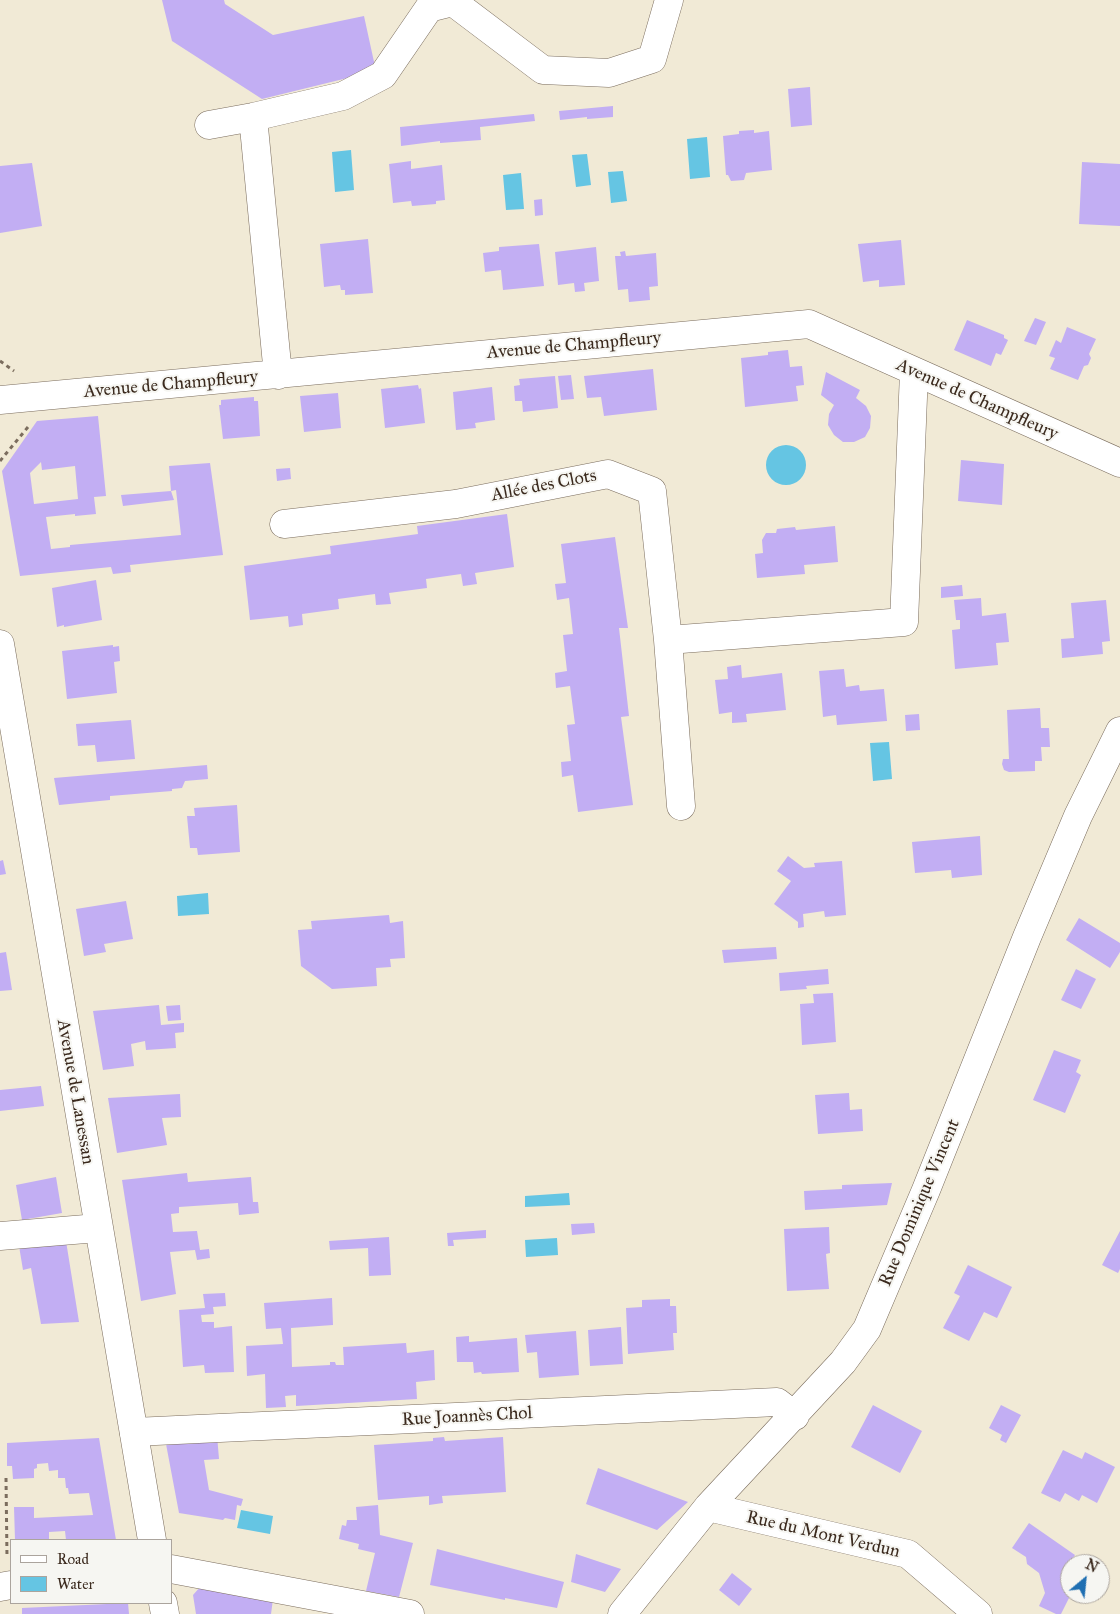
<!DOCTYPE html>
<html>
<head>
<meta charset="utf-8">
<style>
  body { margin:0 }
  #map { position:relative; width:1120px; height:1614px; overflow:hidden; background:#f1ead6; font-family:"IM FELL Great Primer",serif }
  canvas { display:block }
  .legend { position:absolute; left:10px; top:1539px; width:162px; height:65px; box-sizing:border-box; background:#f6f6f2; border:1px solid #aba49d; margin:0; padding:6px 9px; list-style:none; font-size:15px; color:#3b2a1e }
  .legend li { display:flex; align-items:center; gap:10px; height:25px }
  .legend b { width:25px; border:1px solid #aba49d }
  .north { position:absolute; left:1060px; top:1554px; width:50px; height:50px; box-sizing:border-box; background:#f6f6f2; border:1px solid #aba49d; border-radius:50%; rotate:28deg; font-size:14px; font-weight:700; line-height:20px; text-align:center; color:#3b2a1e }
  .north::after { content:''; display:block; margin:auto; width:18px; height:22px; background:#1f6fb2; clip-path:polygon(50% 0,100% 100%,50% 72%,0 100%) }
</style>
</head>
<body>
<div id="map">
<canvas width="1120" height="1614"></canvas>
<ul class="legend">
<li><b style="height:6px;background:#fff"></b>Road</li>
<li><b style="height:14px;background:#65c5e3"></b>Water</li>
</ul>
<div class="north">N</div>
</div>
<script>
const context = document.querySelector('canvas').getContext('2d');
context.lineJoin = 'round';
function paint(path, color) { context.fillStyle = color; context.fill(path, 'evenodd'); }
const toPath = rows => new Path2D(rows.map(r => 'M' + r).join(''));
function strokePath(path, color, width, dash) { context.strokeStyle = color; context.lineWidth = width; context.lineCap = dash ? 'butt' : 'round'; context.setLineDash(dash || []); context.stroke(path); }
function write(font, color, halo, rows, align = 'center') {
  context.font = font + ' "IM FELL Great Primer",serif'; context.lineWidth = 4; context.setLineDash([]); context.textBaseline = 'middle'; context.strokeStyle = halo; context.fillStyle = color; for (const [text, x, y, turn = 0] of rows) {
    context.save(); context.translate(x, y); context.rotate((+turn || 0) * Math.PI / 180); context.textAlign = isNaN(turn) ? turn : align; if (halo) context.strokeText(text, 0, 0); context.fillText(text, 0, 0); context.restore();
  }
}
paint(toPath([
  [707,137,710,177,690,179,687,139],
  [351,150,354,190,335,192,332,152],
  [587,154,591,185,576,187,572,155],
  [623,171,627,201,611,203,608,172],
  [521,173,524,209,506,210,503,175],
  '766 465a20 20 0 1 1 40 0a20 20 0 1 1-40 0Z',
  [889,742,892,779,873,781,870,743],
  [208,893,209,914,178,916,177,896],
  [569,1193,570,1205,525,1207,525,1196],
  [557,1238,558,1255,526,1257,525,1240],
  [241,1510,273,1516,270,1534,237,1528]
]), '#65c5e3');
paint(toPath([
  [162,0,224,0,225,4,273,35,364,16,376,71,262,99,172,41],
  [810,87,812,125,791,127,788,89],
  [613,106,613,117,587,119,587,117,560,120,559,111],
  [534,114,535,121,480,127,481,140,440,143,440,141,401,146,400,127],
  [754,130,754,133,769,131,772,170,746,173,744,180,731,181,728,175,726,175,723,136,739,134,739,131],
  [411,161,411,169,442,165,445,200,436,201,436,204,412,206,411,201,393,203,389,164],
  [1082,162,1120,164,1120,226,1079,224],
  [32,163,42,226,0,233,0,166],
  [542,199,543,215,535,216,534,200],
  [368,239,373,293,345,295,345,290,341,290,340,285,324,287,320,244],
  [901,240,905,285,879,287,879,280,863,282,858,244],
  [539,244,544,286,503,290,501,270,485,272,483,253,499,251,499,247],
  [596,247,599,281,584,283,585,291,575,292,574,283,558,285,555,252],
  [625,251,626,256,656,253,658,286,649,287,650,300,629,302,628,289,618,290,615,256,621,256,620,252],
  [1035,318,1046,322,1036,345,1024,341],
  [967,320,1004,335,1004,338,1008,340,1001,355,996,353,991,366,954,350],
  [1067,327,1096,339,1089,354,1091,358,1088,365,1084,366,1078,380,1050,369,1055,358,1049,356,1056,340,1061,343],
  [788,350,790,367,802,366,804,385,796,386,798,401,745,407,741,358,768,355,768,352],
  [653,369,657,410,604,416,601,397,587,398,584,376],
  [826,372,860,390,856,398,866,406,871,416,870,428,865,437,854,442,843,442,834,435,828,425,829,414,834,405,821,395],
  [571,375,574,399,561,400,558,376],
  [555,376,558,408,523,412,522,401,515,401,514,386,520,385,519,379],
  [418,385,419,389,421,388,425,423,385,428,381,389],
  [492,387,495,420,475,423,476,428,456,430,453,392],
  [338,393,341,428,304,432,300,396],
  [254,397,254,401,258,401,260,436,223,439,219,405,221,405,221,400],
  [98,416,106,496,94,497,96,514,75,516,75,514,46,517,51,549,70,547,70,545,181,535,176,490,171,491,169,466,210,463,223,555,130,565,131,572,113,574,111,567,20,576,2,471,37,421],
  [41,462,42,470,75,466,78,499,34,504,30,473],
  [961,460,1004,464,1002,505,958,501],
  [290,468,291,479,277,481,276,469],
  [171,491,174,500,123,506,121,495],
  [507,514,514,567,475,573,477,584,463,586,461,574,426,579,427,588,389,593,391,604,376,605,375,594,338,599,339,609,302,614,303,625,289,627,288,616,250,620,244,566,331,554,330,546,418,534,417,526],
  [835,526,838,562,804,565,805,574,757,578,755,554,763,553,762,540,766,533,776,533,777,529,795,527,796,530],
  [615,537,628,628,619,628,629,716,621,717,633,805,578,812,573,775,562,777,561,762,571,761,567,725,575,724,570,686,556,688,555,673,567,671,563,635,573,634,569,598,557,600,555,584,566,583,561,544],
  [96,580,102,620,64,627,64,625,57,627,52,588],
  [962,585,963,596,941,598,941,587],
  [981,598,982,616,1006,613,1009,642,996,643,998,665,955,669,952,630,960,629,960,620,956,620,954,600],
  [1106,600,1110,641,1102,642,1103,654,1062,658,1061,639,1074,638,1071,603],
  [113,645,113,647,119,646,120,661,114,662,117,693,67,699,62,651],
  [741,665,742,678,782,673,786,710,746,714,747,722,732,723,732,712,719,714,715,680,728,679,727,667],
  [844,669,846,687,859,685,860,691,884,689,887,721,837,725,836,715,823,717,819,671],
  [1040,708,1041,728,1049,728,1050,747,1041,747,1042,761,1035,761,1035,771,1009,772,1004,770,1002,764,1003,759,1009,759,1007,710],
  [919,714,920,730,906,731,905,715],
  [131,720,135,759,97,762,95,745,78,746,76,724],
  [207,765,208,779,185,781,182,788,172,789,172,791,110,796,110,800,59,805,54,778],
  [237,805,240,852,198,855,197,848,190,848,187,816,195,816,194,808],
  [980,836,982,875,952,878,951,870,915,873,912,842],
  [788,856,804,868,815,867,814,863,842,861,846,915,825,917,824,911,803,914,804,927,798,928,798,922,774,904,791,881,777,871],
  [3,860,6,874,0,875,0,861],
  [126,901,133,939,104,944,106,952,84,956,76,909],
  [389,915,390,923,403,921,405,958,390,959,391,967,376,968,377,986,332,989,301,966,298,930,312,929,311,921],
  [1079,918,1120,943,1120,952,1110,968,1066,940],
  [776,947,777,959,724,963,722,950],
  [6,952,12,990,0,991,0,953],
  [828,969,829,984,806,986,807,989,780,991,779,973],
  [1076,969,1096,979,1081,1009,1061,1000],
  [833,993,836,1042,802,1045,800,1004,814,1003,813,994],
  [159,1005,161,1025,184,1023,184,1032,175,1033,176,1048,146,1050,145,1041,131,1044,134,1066,103,1070,93,1011],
  [180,1005,181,1020,168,1021,166,1006],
  [1054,1050,1081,1060,1076,1072,1081,1075,1065,1113,1033,1100],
  [41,1086,44,1106,0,1111,0,1090],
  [849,1093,850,1110,862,1109,863,1131,818,1134,815,1095],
  [180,1094,181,1117,162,1118,167,1145,117,1153,108,1098],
  [187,1173,188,1182,251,1177,253,1202,258,1202,259,1213,239,1215,238,1203,179,1207,179,1213,171,1214,173,1232,197,1231,200,1250,209,1249,210,1258,197,1260,195,1250,170,1252,176,1294,141,1301,122,1180],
  [56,1177,62,1213,22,1220,16,1185],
  [892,1183,887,1205,805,1210,804,1191,842,1189,842,1185],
  [594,1223,595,1233,572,1235,571,1224],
  [829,1227,830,1253,826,1254,829,1289,787,1291,784,1229],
  [486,1230,486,1238,453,1240,454,1246,448,1246,447,1233],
  [1120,1231,1120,1269,1118,1273,1102,1265],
  [389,1237,391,1275,369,1276,368,1248,330,1250,329,1241],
  [66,1241,79,1322,41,1324,31,1268,23,1270,19,1246],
  [968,1265,1012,1287,997,1318,984,1312,969,1341,943,1328,960,1296,954,1293],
  [225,1293,226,1306,213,1307,214,1314,201,1315,202,1322,214,1322,214,1328,232,1326,234,1372,205,1373,204,1365,183,1367,179,1310,205,1308,203,1294],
  [332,1298,333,1325,291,1328,292,1367,330,1365,330,1362,335,1362,336,1365,344,1365,343,1347,406,1343,407,1353,434,1350,435,1380,416,1382,417,1399,296,1406,296,1395,285,1396,286,1407,266,1408,265,1374,247,1376,246,1346,283,1344,281,1328,266,1329,264,1303],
  [670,1299,670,1306,676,1306,677,1333,673,1333,674,1350,628,1354,626,1308,642,1307,642,1300],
  [621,1327,623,1364,590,1366,588,1330],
  [576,1331,579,1375,539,1378,537,1352,527,1353,525,1335],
  [469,1336,469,1342,517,1338,519,1372,482,1374,481,1372,474,1373,473,1362,457,1362,456,1337],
  [873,1405,922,1431,900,1473,851,1447],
  [1001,1405,1021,1415,1006,1443,1000,1440,1002,1435,989,1428],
  [217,1435,219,1459,204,1460,209,1490,243,1499,241,1506,237,1505,235,1520,225,1518,223,1520,179,1513,166,1444],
  [444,1437,445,1441,503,1437,506,1492,442,1496,443,1503,429,1505,429,1496,378,1500,374,1445,433,1441,433,1438],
  [99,1438,116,1540,66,1540,65,1531,49,1532,49,1540,15,1540,14,1507,34,1507,34,1518,93,1515,89,1493,69,1494,68,1488,66,1488,65,1478,58,1478,58,1470,49,1471,48,1463,37,1464,37,1468,34,1469,34,1478,13,1479,12,1466,7,1466,7,1443],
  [1063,1450,1082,1459,1085,1452,1115,1467,1097,1503,1082,1495,1079,1501,1065,1493,1060,1502,1041,1493],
  [598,1468,688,1502,657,1530,586,1504],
  [378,1505,380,1535,413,1543,399,1597,366,1591,375,1553,358,1549,359,1544,339,1539,342,1525,346,1526,347,1520,357,1520,356,1507],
  [1029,1523,1075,1555,1068,1565,1070,1566,1071,1594,1061,1614,1056,1614,1039,1606,1045,1593,1039,1573,1027,1564,1026,1557,1012,1548],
  [437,1549,564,1582,557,1608,505,1598,505,1600,430,1585],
  [576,1554,621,1569,605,1592,571,1582],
  [732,1573,752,1589,739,1606,719,1590],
  [201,1586,273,1599,271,1614,196,1614,193,1595],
  [128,1603,129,1614,22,1614,22,1608]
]), '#c2aef3');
const minor = toPath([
  [253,117,278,375],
  [209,125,253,117,343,96,383,75,429,8,453,2,543,70,609,73,652,59,669,0],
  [0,400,809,324,1120,463],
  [284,524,456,504,608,474,652,491,668,640,681,806],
  [668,640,904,622,914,372],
  [0,1236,98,1228],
  [134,1432,777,1402,795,1416],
  [708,1507,908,1554,978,1614],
  [171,1569,410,1614],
  [0,1587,11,1585],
  [622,1614,708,1507,843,1362,867,1329,926,1190,1027,937,1078,816,1120,731]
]);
const major = toPath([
  [0,644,152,1540],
  [163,1603,165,1614]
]);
strokePath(minor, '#7b6d5e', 29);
strokePath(major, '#7b6d5e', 29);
strokePath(toPath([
  [0,361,14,371],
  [0,461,28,427,28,425],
  [6,1478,7,1558]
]), '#7b6d5e', 3, [4, 4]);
strokePath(minor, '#fff', 28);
strokePath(major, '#fff', 28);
write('18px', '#3b2a1e', '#f6f6f2', [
  ["Avenue de Champfleury",574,346,-5],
  ["Avenue de Champfleury",171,385,-5],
  ["Avenue de Champfleury",977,400,24],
  ["Allée des Clots",544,486,-11],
  ["Avenue de Lanessan",75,1092,80],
  ["Rue Dominique Vincent",920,1203,-67],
  ["Rue Joannès Chol",467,1417,-3],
  ["Rue du Mont Verdun",823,1535,13]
]);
</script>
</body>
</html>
